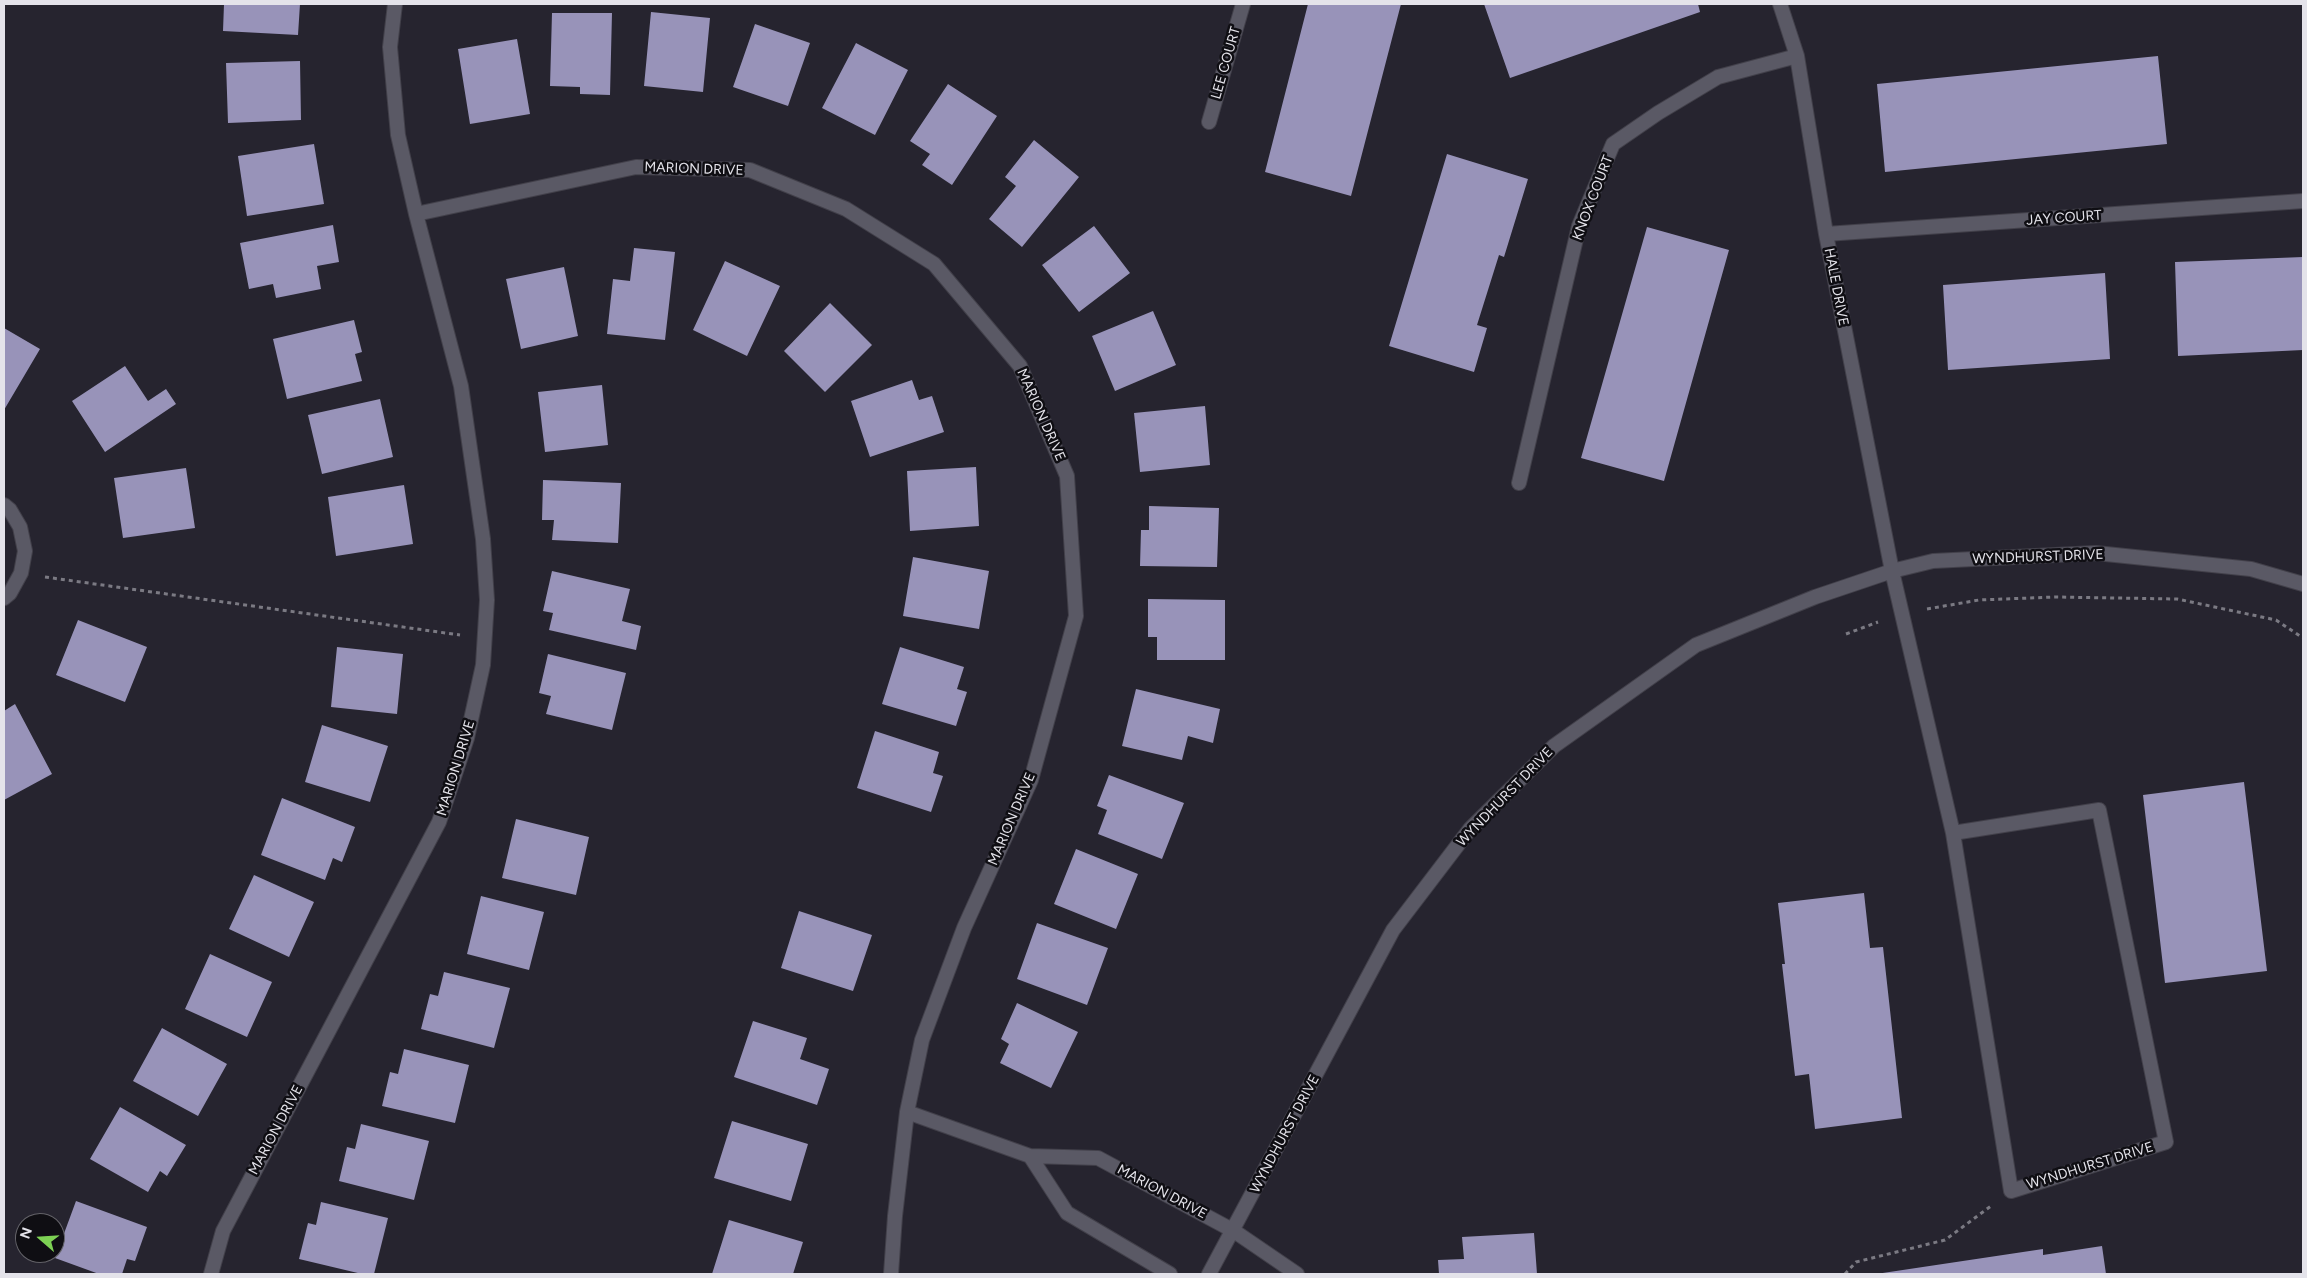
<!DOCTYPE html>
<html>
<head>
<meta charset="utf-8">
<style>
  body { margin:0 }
  #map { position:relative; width:2307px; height:1278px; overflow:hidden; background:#26242f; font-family:Figtree,sans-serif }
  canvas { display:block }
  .frame { position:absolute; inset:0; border:5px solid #e4e3ea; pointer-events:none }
  .north { position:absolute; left:15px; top:1213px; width:50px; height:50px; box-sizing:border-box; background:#0f0e13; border:1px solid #646369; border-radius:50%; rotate:289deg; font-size:14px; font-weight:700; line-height:20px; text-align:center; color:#e4e3ea }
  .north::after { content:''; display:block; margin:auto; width:18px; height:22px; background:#7dd154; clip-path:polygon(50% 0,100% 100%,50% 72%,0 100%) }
</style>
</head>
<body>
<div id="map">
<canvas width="2307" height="1278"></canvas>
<div class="frame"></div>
<div class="north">N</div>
</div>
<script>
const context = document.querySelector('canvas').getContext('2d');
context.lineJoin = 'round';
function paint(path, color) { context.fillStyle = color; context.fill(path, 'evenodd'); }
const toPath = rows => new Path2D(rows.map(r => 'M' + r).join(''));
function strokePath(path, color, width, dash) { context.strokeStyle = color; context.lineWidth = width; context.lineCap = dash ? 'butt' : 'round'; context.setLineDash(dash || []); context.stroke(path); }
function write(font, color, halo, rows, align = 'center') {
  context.font = font + ' Figtree,sans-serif'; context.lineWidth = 5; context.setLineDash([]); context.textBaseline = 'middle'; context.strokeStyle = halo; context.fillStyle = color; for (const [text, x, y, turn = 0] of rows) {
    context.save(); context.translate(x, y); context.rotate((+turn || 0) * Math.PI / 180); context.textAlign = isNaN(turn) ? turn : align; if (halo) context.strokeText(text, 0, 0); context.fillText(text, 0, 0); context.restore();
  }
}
paint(toPath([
  [224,4,300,4,298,35,223,31],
  [1308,4,1401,4,1351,196,1265,172],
  [1484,4,1698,4,1700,12,1510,78],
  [651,12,710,18,703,92,644,86],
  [552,13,612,13,610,95,580,94,580,87,550,86],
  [755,24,810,43,788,106,733,87],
  [517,39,530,114,470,124,458,49],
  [856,43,908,70,875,135,822,108],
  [2158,56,2167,144,1885,172,1877,84],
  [300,61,301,120,228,123,226,63],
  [948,84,997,116,952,185,922,165,930,154,910,141],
  [1034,140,1079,177,1022,247,989,219,1016,186,1005,177],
  [314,144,324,204,247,216,238,156],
  [1447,154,1528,179,1504,257,1499,255,1477,325,1487,328,1474,372,1389,346],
  [333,225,339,262,317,266,321,289,276,298,273,284,249,289,240,243],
  [1094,226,1130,273,1079,312,1042,265],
  [1647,227,1729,250,1664,481,1581,458],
  [634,248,675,252,665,340,607,334,613,279,630,281],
  [2303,257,2303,350,2178,356,2175,262],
  [725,261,780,286,747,356,693,330],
  [564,267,578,336,521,349,506,279],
  [2105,273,2110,359,1948,370,1943,285],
  [830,303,872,345,825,392,784,351],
  [1153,311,1176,365,1115,391,1092,336],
  [354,320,362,352,355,354,362,381,287,399,273,339],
  [4,328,40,349,4,410],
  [125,366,148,401,166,389,176,404,105,452,72,401],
  [912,380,919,400,932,396,944,432,870,457,851,401],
  [602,385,608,445,545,452,538,392],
  [380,399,393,457,322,474,308,415],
  [1205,406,1210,465,1140,472,1134,413],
  [976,467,979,526,910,531,907,471],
  [186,468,195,528,123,538,114,478],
  [543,480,621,483,618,543,552,540,554,520,542,520],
  [404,485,413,544,336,556,328,497],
  [1149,506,1219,508,1217,567,1140,566,1141,530,1149,530],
  [913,557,989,571,979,629,903,616],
  [552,571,630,589,622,621,641,626,636,650,549,630,553,613,543,611],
  [1148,599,1225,600,1225,660,1157,660,1157,637,1148,637],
  [78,620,147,647,125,702,56,675],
  [337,647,403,654,397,714,331,707],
  [900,647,964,667,957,689,967,692,956,726,882,704],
  [548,654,626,673,612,730,546,714,551,696,539,693],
  [1136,689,1220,709,1213,743,1188,736,1182,760,1122,746],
  [15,704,52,774,4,800,4,711],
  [322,725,388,746,370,802,305,782],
  [875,731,939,752,933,773,943,776,931,812,857,788],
  [1109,775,1184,803,1162,859,1098,834,1107,810,1097,806],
  [2244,782,2267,971,2165,983,2143,795],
  [282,798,355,827,342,862,333,858,325,880,261,855],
  [516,819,589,837,576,895,502,878],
  [1076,849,1138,874,1116,929,1054,904],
  [254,875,314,902,289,957,229,929],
  [1864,893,1870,948,1883,947,1902,1118,1815,1129,1809,1074,1795,1076,1782,964,1785,964,1778,903],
  [481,896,544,912,529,970,467,954],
  [799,911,872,935,853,991,781,968],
  [1037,923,1108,948,1087,1005,1017,979],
  [210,954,272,982,247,1037,185,1009],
  [444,972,510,988,494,1048,421,1029,430,994,438,996],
  [1017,1003,1078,1032,1051,1088,1000,1063,1009,1044,1001,1039],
  [753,1021,807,1038,800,1059,829,1069,817,1105,734,1077],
  [162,1028,227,1064,198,1116,133,1081],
  [404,1049,469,1065,455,1123,382,1106,390,1072,398,1074],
  [120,1107,186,1145,167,1176,160,1171,148,1192,90,1159],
  [732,1121,808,1144,791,1201,714,1178],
  [361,1124,429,1141,414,1200,339,1181,347,1147,355,1149],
  [76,1201,147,1227,135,1261,127,1259,122,1274,99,1274,55,1258],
  [321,1202,388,1218,374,1274,362,1274,299,1259,308,1223,316,1225],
  [729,1220,803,1242,793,1274,712,1274],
  [1534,1233,1537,1274,1439,1274,1438,1260,1464,1259,1462,1237],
  [2102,1246,2106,1274,1876,1274,2043,1249,2043,1255]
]), '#9893b9');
const minor = toPath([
  [1780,4,1797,56,1826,234,1892,571,1953,833],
  [1209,122,1243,4],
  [416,214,636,167,750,170,846,209,934,264,1020,366,1067,476,1076,616,1031,780,964,928,922,1040,907,1112,895,1216,891,1274],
  [1826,234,2303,201],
  [1519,483,1579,226,1613,144,1658,113,1718,77,1797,56],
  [4,505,10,510,20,527,25,551,21,573,10,593,4,598],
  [2099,810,2166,1142,2011,1191,1953,833,2099,810],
  [907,1112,1030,1156],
  [211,1274,223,1231,439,822,467,738,483,665,487,600,483,539,461,386,416,214,398,135,390,47,395,4],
  [1170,1274,1067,1213,1030,1156,1098,1158,1234,1231,1297,1274],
  [1209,1274,1393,930,1470,829,1554,746,1696,645,1815,597,1892,571,1933,561,2096,553,2251,569,2303,584]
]);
strokePath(minor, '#42404a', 16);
strokePath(toPath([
  [45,577,460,635],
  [1927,609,1979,600,2055,597,2177,599,2276,620,2303,638],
  [1846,634,1878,622],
  [1845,1274,1856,1262,1945,1240,1991,1206]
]), '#7b7a83', 3, [4, 4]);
strokePath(minor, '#5a5965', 14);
write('14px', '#e4e3ea', '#0f0e13', [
  ["LEE COURT",1226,63,-74],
  ["MARION DRIVE",694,169,2],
  ["KNOX COURT",1593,198,-69],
  ["JAY COURT",2064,218,-4],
  ["HALE DRIVE",1836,287,79],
  ["MARION DRIVE",1041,415,66],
  ["WYNDHURST DRIVE",2038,557,-2],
  ["MARION DRIVE",456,768,-73],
  ["WYNDHURST DRIVE",1505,797,-46],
  ["MARION DRIVE",1012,819,-67],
  ["MARION DRIVE",276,1130,-62],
  ["WYNDHURST DRIVE",1285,1134,-62],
  ["WYNDHURST DRIVE",2090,1166,-17],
  ["MARION DRIVE",1162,1192,28]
]);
</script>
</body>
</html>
